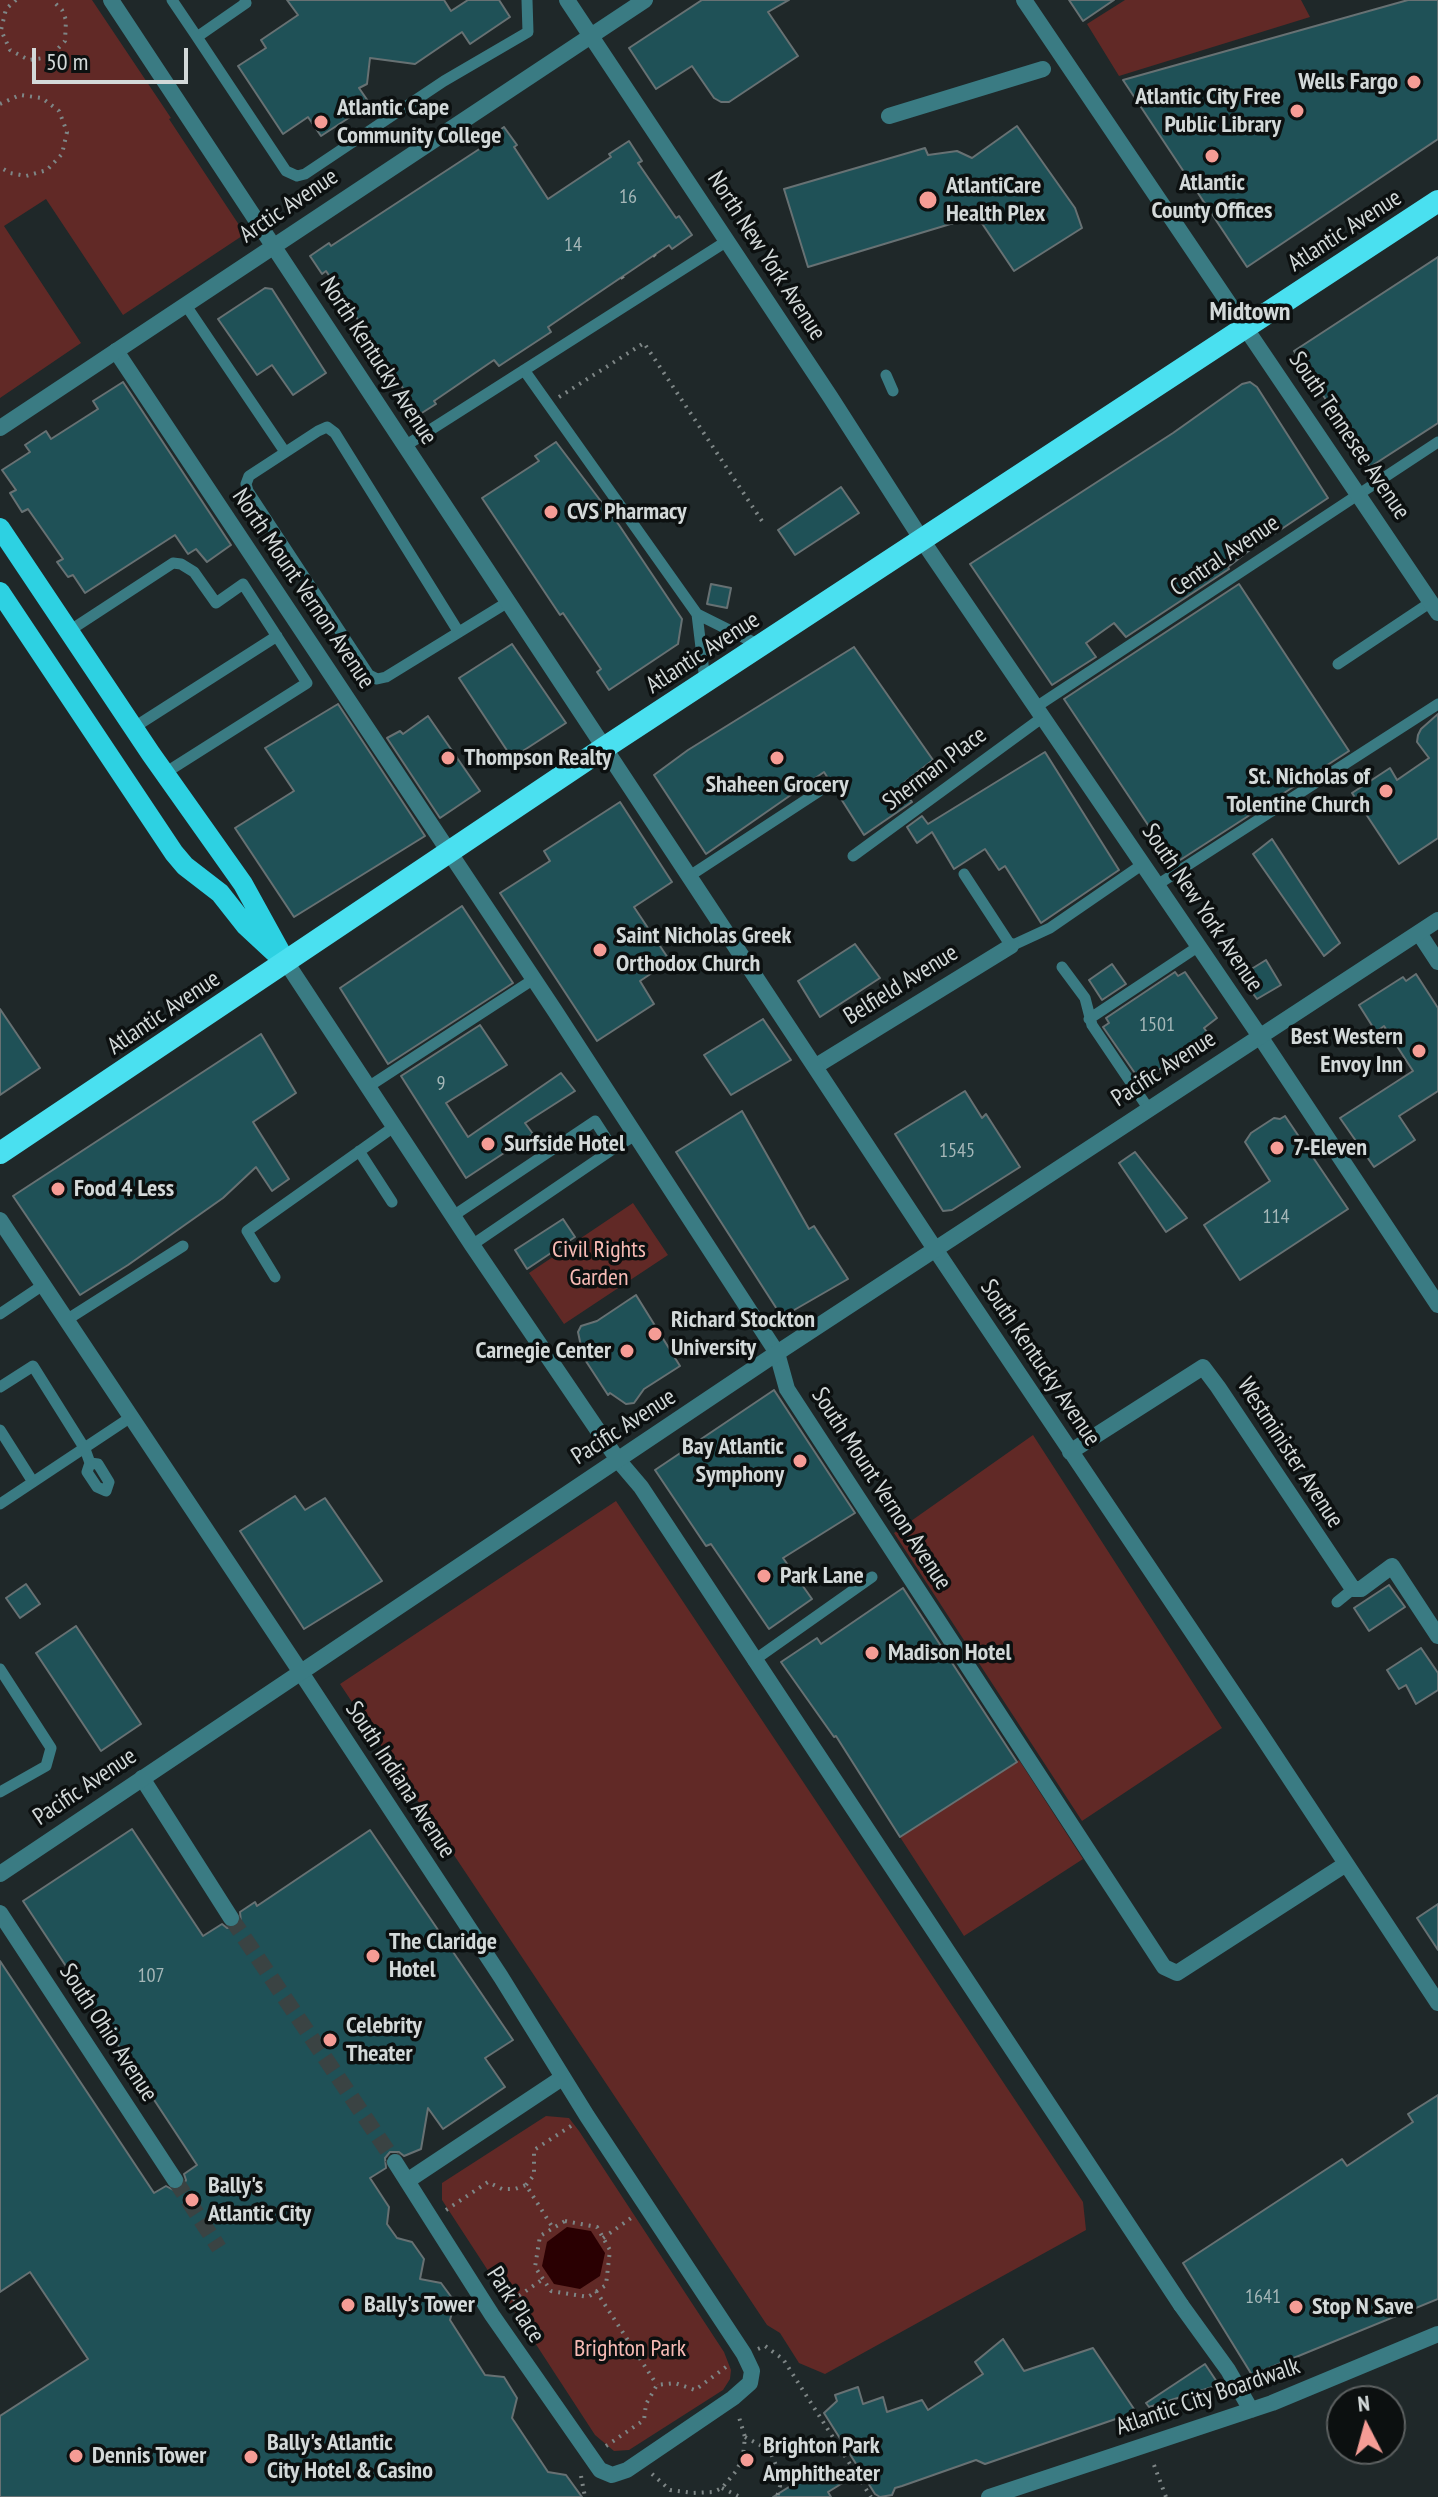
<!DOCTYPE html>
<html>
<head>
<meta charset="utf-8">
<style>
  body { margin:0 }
  #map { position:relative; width:1438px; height:2497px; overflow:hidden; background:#1f2829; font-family:"PT Sans Narrow",sans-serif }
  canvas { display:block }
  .north { position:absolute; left:1326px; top:2385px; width:80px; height:80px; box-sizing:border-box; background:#0c1010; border:2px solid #5c6060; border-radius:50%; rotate:354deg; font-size:22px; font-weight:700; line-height:32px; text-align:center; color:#d3d9d9 }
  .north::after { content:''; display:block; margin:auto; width:28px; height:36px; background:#f59c95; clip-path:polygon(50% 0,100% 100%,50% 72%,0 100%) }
  .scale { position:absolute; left:32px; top:48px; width:156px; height:36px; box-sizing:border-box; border:4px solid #d3d9d9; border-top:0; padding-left:10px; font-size:24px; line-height:28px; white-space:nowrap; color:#d3d9d9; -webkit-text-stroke:6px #0c1010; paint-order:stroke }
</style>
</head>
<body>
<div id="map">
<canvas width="1438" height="2497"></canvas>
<div class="north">N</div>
<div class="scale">50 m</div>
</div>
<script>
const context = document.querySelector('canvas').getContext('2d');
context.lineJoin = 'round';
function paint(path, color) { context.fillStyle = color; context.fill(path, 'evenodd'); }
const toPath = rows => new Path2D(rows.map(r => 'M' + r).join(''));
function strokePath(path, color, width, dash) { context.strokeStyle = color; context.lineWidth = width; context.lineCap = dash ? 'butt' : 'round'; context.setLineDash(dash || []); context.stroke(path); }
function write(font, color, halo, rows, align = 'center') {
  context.font = font + ' "PT Sans Narrow",sans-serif'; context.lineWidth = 7; context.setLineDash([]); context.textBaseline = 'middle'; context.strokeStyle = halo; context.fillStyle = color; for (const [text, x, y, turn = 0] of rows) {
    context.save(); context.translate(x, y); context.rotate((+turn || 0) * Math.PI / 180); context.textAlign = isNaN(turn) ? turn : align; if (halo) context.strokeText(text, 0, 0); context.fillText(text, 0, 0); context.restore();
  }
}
paint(toPath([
  [0,0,92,0,171,118,169,119,245,234,123,315,46,199,4,226,81,343,0,398],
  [1125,0,1301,0,1310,17,1119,76,1087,24],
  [633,1203,668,1255,564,1324,529,1273],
  [1033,1435,1222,1728,1082,1821,894,1533],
  [616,1501,1083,2202,1086,2230,825,2374,799,2363,780,2333,767,2325,340,1684],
  [1019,1760,1083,1859,964,1936,900,1837],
  [546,2116,569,2118,579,2131,724,2352,731,2370,730,2379,723,2390,629,2450,614,2451,595,2435,442,2200,442,2183]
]), '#612926');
paint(toPath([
  [567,2227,591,2231,605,2253,600,2276,580,2289,554,2284,542,2266,547,2242]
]), '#2a0002');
const building = toPath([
  [287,0,444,0,451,11,468,0,499,0,510,17,470,44,462,32,415,64,370,58,367,84,359,88,370,104,321,136,308,117,283,134,238,66,266,48,261,40,298,15,287,0],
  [702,0,789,0,768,12,798,56,729,102,721,102,714,98,692,66,656,89,629,48,702,0],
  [1069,0,1114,0,1083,21,1069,0],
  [1408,0,1438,0,1438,139,1247,267,1123,80,1408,0],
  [1017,126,1075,208,1082,228,1014,271,977,216,808,267,784,189,925,148,928,155,957,151,972,158,1017,126],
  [504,127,517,145,514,147,548,199,611,157,609,154,629,141,642,161,638,163,676,218,679,216,692,235,672,249,669,245,548,327,551,332,499,366,494,360,434,401,436,404,417,416,405,398,408,396,326,271,322,274,310,256,329,243,331,246,487,144,485,140,504,127],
  [1438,257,1438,423,1370,467,1294,351,1438,257],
  [265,288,272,289,326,373,293,395,272,365,257,375,218,319,265,288],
  [123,382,231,545,207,562,196,549,188,554,175,535,85,593,73,575,68,577,57,562,63,559,28,509,22,512,10,493,16,490,2,470,30,452,25,445,46,431,51,439,98,409,93,401,123,382],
  [1250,382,1257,387,1328,498,1250,550,1228,567,1229,569,1126,637,1114,623,1086,643,1096,657,1052,685,970,564,1173,433,1242,384,1250,382],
  [556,442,619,525,682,619,678,644,609,690,597,672,601,669,563,613,560,615,482,498,539,461,535,456,556,442],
  [841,487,859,513,795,555,778,530,841,487],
  [711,584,731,588,727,608,707,604,711,584],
  [1239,584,1349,751,1174,864,1064,699,1239,584],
  [512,644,566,723,512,758,459,678,512,644],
  [854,647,933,760,901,785,912,802,864,835,824,772,706,854,654,775,688,750,854,647],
  [338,704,425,836,294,917,235,828,294,791,265,748,338,704],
  [1438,714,1438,838,1399,864,1352,793,1390,768,1397,780,1429,758,1417,742,1418,735,1421,729,1438,714],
  [428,716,480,791,440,818,387,738,400,731,403,734,428,716],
  [1045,752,1119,870,1041,923,1005,866,999,870,985,849,954,869,932,832,917,843,907,827,922,816,928,824,1045,752],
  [620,802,672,882,634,907,670,961,640,981,654,1004,597,1041,500,893,550,861,544,851,620,802],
  [1272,839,1340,943,1324,956,1253,854,1272,839],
  [462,906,513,983,388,1064,340,988,462,906],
  [855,944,880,978,820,1017,798,981,855,944],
  [1266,960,1281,985,1257,999,1240,976,1266,960],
  [1112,964,1126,984,1102,1000,1089,980,1112,964],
  [1175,972,1178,976,1185,972,1217,1018,1204,1028,1209,1035,1141,1082,1103,1027,1109,1023,1106,1018,1175,972],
  [1416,974,1438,1008,1438,1091,1399,1116,1415,1140,1374,1167,1340,1118,1413,1071,1384,1026,1376,1032,1359,1005,1403,977,1406,981,1416,974],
  [0,1009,40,1068,0,1095,0,1009],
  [763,1019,791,1060,731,1095,704,1055,763,1019],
  [480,1025,507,1065,446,1103,468,1137,561,1073,575,1091,525,1123,533,1134,466,1178,401,1076,480,1025],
  [261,1034,296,1093,253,1122,289,1179,272,1191,256,1167,223,1198,128,1265,80,1295,13,1196,261,1034],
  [965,1091,982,1118,986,1114,1020,1167,952,1210,943,1211,895,1134,965,1091],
  [742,1111,809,1229,814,1226,848,1279,782,1317,676,1152,742,1111],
  [1285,1116,1348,1209,1240,1280,1204,1225,1270,1181,1245,1142,1251,1133,1274,1118,1280,1119,1285,1116],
  [1135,1152,1187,1218,1166,1232,1119,1163,1135,1152],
  [563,1219,575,1237,527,1269,515,1250,563,1219],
  [636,1295,680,1366,644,1389,634,1403,626,1404,610,1393,608,1395,580,1352,582,1351,578,1332,581,1326,597,1321,636,1295],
  [774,1390,855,1513,783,1558,812,1599,769,1629,711,1544,706,1546,655,1470,774,1390],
  [295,1496,305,1510,325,1498,382,1581,304,1629,240,1531,295,1496],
  [26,1584,40,1604,20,1618,6,1598,26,1584],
  [1389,1585,1405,1607,1369,1631,1354,1608,1389,1585],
  [903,1588,1017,1762,900,1837,836,1736,834,1737,781,1662,817,1638,821,1644,903,1588],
  [76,1626,141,1724,101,1751,36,1653,76,1626],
  [1421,1648,1438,1673,1438,1690,1416,1704,1406,1685,1399,1689,1387,1670,1421,1648],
  [132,1829,203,1936,222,1924,227,1928,236,1928,241,1922,240,1912,255,1902,257,1906,370,1830,513,2040,485,2058,505,2087,443,2129,428,2108,421,2149,404,2156,399,2152,390,2152,385,2158,386,2168,370,2178,389,2207,387,2224,397,2238,412,2242,424,2259,420,2279,441,2283,455,2302,450,2320,485,2375,504,2377,517,2398,512,2418,548,2472,566,2475,582,2497,0,2497,0,2416,88,2359,30,2272,0,2292,0,1961,154,2193,166,2186,175,2191,182,2189,186,2180,184,2174,197,2165,23,1901,132,1829],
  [1438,1904,1438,1950,1417,1918,1438,1904],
  [1438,2095,1438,2299,1252,2375,1183,2263,1342,2159,1347,2166,1413,2122,1408,2114,1438,2095],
  [1003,2339,1024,2371,1093,2348,1136,2412,985,2464,976,2460,902,2486,895,2488,892,2495,880,2497,875,2494,824,2413,837,2401,835,2395,858,2387,863,2404,883,2397,887,2412,922,2400,928,2410,983,2374,975,2362,1003,2339],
  [1205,2364,1219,2385,1149,2407,1146,2403,1205,2364],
  [811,2473,846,2481,828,2492,831,2497,773,2497,811,2473]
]);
paint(building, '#1f5157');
strokePath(building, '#677173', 2);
strokePath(toPath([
  [231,1918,395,2162],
  [175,2180,219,2248]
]), '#3a4343', 16, [16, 8]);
strokePath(toPath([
  [16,0,6,9,1,30,10,50,29,60,50,57,65,41,66,20,62,10,52,0],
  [0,104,20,95,42,98,59,111,67,132,62,154,47,170,26,176,10,173,0,167],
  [654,255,657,258],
  [622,277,624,280],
  [559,397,644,343,762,521],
  [526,2185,534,2175,534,2150,574,2124],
  [446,2210,488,2182,502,2189,515,2189,526,2185,553,2228],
  [565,2221,597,2227,610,2250,606,2285,588,2297,551,2291,535,2267,540,2236,565,2221],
  [603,2238,634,2216],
  [596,2291,657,2385],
  [506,2305,543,2279],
  [758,2349,765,2346,783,2359,871,2497],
  [745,2437,760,2445,772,2456,778,2470,780,2486,777,2497],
  [606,2446,644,2420,646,2404,657,2385,675,2383,695,2390,730,2364],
  [1154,2465,1166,2497],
  [652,2474,670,2490,693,2493,713,2492,722,2488,737,2470,743,2456,745,2437,738,2414],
  [581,2476,585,2497],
  [722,2488,740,2497]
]), '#7e8686', 4, [2, 6]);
strokePath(toPath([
  [172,0,197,37,246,3,245,0],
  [197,37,286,171,297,176,305,174,444,81,528,32,527,0],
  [185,304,285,452],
  [524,370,697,614,761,646],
  [886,375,893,391],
  [405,446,727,241],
  [697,614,705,681],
  [69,631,173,563,181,564,194,572,216,603,243,584,307,683,165,773],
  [458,631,335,433,327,427,318,431,249,476,246,484,248,491,369,675,377,679,386,677,508,602],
  [1338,664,1431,602],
  [1036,707,1438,442],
  [133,728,277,636],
  [853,856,1043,717],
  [964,874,1011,946,1050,928,1143,864],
  [688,877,818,792],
  [1157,885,1438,704],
  [1062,967,1085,998,1092,1025,1148,1108],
  [1089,1019,1199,946],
  [368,1087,534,979],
  [613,1149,635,1135],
  [359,1151,392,1202],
  [453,1216,595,1121,613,1149,472,1245],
  [275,1277,247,1231,395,1126],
  [0,1314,43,1285],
  [68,1319,183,1246],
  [0,1387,33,1366,85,1449,90,1463,87,1472,97,1487,106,1491,109,1482,98,1464,90,1463],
  [0,1430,33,1482],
  [0,1504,131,1417],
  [1337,1602,1353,1589],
  [753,1661,872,1577],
  [0,1669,51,1748,46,1766,0,1792]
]), '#3a7b83', 11);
strokePath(toPath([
  [889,116,1043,69],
  [1181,2305,1228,2370,1251,2410],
  [989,2497,1272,2403,1438,2334]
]), '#3a7b83', 16);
strokePath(toPath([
  [116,351,555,1011,777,1353,787,1389,1164,1967,1177,1973,1346,1864],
  [1419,933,1438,962],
  [1259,1035,1438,1305],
  [816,1066,1011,946],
  [935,1249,1258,1730,1438,2003],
  [1070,1452,1203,1367,1218,1387,1353,1589,1361,1589,1392,1566,1438,1636],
  [618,1460,641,1487,1181,2305],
  [300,1671,501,1977,587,2116,744,2354,752,2371,750,2383,733,2398,627,2470,612,2475,600,2470,492,2315,395,2162],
  [142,1778,231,1918],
  [0,1913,175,2180],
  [407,2181,562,2078]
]), '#3a7b83', 16);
strokePath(toPath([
  [111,0,935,1249],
  [567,0,831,398,922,540,1259,1035],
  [1024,0,1438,613],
  [0,428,645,0],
  [286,962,472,1245,618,1460],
  [0,1220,300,1671],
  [0,1874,777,1353,1438,920]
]), '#3a7b83', 16);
strokePath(toPath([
  [0,528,151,754,243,884,286,962],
  [0,592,174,853,185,866,220,893,246,926,274,952]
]), '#2dd1e2', 20);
strokePath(toPath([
  [0,1153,604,748,1438,201]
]), '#4ae0f0', 22);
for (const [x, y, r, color] of [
  [1414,82,8,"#f59c95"],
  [1297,111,8,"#f59c95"],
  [321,122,8,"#f59c95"],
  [1212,156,8,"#f59c95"],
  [928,200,10,"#f59c95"],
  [551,512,8,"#f59c95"],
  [448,758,8,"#f59c95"],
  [777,758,8,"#f59c95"],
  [1386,791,8,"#f59c95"],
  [600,950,8,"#f59c95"],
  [1419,1051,8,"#f59c95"],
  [488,1144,8,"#f59c95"],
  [1277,1148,8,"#f59c95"],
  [58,1189,8,"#f59c95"],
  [655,1334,8,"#f59c95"],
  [627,1351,8,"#f59c95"],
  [800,1461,8,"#f59c95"],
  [764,1576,8,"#f59c95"],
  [872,1653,8,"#f59c95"],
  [373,1956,8,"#f59c95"],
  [330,2040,8,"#f59c95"],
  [192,2200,8,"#f59c95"],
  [348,2305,8,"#f59c95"],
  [1296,2307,8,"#f59c95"],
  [76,2456,8,"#f59c95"],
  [251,2457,8,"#f59c95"],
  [747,2460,8,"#f59c95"]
]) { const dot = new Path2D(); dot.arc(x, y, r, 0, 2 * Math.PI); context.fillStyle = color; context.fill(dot); strokePath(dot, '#0c1010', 3); }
write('20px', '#a6b7b8', null, [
  ["16",628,197],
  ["14",573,245],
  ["1501",1157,1025],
  ["9",441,1084],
  ["1545",957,1151],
  ["114",1276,1217],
  ["107",151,1976],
  ["1641",1263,2297]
]);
write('bold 24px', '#d3d9d9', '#0c1010', [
  ["Wells Fargo",1398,82,"right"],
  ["Atlantic City Free",1281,97,"right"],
  ["Public Library",1281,125,"right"],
  ["Atlantic Cape",337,108],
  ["Community College",337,136],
  ["Atlantic",1212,183,"center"],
  ["County Offices",1212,211,"center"],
  ["AtlantiCare",946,186],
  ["Health Plex",946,214],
  ["CVS Pharmacy",567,512],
  ["Thompson Realty",464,758],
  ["St. Nicholas of",1370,777,"right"],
  ["Tolentine Church",1370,805,"right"],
  ["Shaheen Grocery",777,785,"center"],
  ["Saint Nicholas Greek",616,936],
  ["Orthodox Church",616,964],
  ["Best Western",1403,1037,"right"],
  ["Envoy Inn",1403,1065,"right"],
  ["Surfside Hotel",504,1144],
  ["7-Eleven",1293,1148],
  ["Food 4 Less",74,1189],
  ["Richard Stockton",671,1320],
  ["University",671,1348],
  ["Carnegie Center",611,1351,"right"],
  ["Bay Atlantic",784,1447,"right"],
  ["Symphony",784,1475,"right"],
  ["Park Lane",780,1576],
  ["Madison Hotel",888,1653],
  ["The Claridge",389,1942],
  ["Hotel",389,1970],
  ["Celebrity",346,2026],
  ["Theater",346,2054],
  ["Bally's",208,2186],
  ["Atlantic City",208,2214],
  ["Bally's Tower",364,2305],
  ["Stop N Save",1312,2307],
  ["Bally's Atlantic",267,2443],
  ["City Hotel & Casino",267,2471],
  ["Brighton Park",763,2446],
  ["Amphitheater",763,2474],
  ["Dennis Tower",92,2456]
], 'left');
write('24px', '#d3d9d9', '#0c1010', [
  ["Arctic Avenue",289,206,-34],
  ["Atlantic Avenue",1345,231,-33],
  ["North New York Avenue",766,256,57],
  ["North Kentucky Avenue",378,361,57],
  ["South Tennesee Avenue",1349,436,56],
  ["Central Avenue",1225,556,-34],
  ["North Mount Vernon Avenue",303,589,56],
  ["Atlantic Avenue",703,653,-33],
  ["Sherman Place",935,769,-37],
  ["South New York Avenue",1202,908,56],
  ["Belfield Avenue",901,985,-32],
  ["Atlantic Avenue",164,1013,-34],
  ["Pacific Avenue",1164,1069,-33],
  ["South Kentucky Avenue",1040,1363,56],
  ["Pacific Avenue",624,1427,-33],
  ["Westminister Avenue",1290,1453,57],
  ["South Mount Vernon Avenue",881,1489,57],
  ["South Indiana Avenue",400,1780,57],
  ["Pacific Avenue",85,1787,-34],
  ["South Ohio Avenue",108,2033,57],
  ["Park Place",515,2305,57],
  ["Atlantic City Boardwalk",1208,2397,-19]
]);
write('24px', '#f8bbb5', '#0c1010', [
  ["Civil Rights",599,1250],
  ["Garden",599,1278],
  ["Brighton Park",630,2349]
]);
write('bold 26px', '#d3d9d9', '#0c1010', [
  ["Midtown",1250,313]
]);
</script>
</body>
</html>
